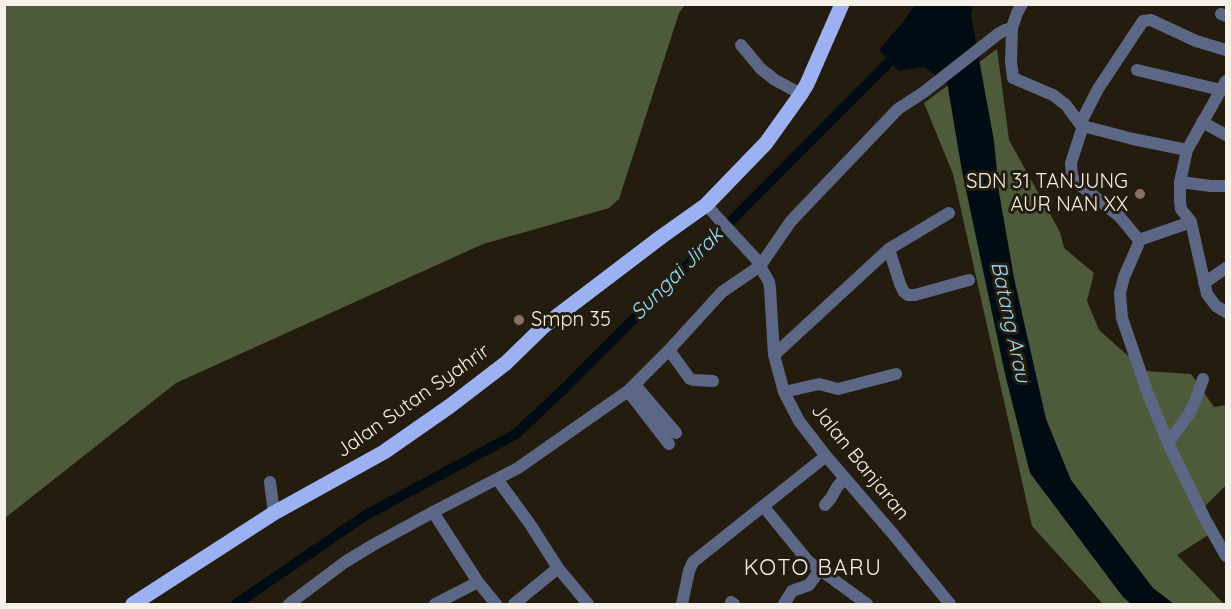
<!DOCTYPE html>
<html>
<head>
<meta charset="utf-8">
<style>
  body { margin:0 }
  #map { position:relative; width:1231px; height:609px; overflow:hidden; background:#241d0f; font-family:Quicksand,sans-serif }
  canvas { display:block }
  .frame { position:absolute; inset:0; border:6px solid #f6f1e8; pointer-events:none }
</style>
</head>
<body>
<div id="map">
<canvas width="1231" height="609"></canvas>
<div class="frame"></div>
</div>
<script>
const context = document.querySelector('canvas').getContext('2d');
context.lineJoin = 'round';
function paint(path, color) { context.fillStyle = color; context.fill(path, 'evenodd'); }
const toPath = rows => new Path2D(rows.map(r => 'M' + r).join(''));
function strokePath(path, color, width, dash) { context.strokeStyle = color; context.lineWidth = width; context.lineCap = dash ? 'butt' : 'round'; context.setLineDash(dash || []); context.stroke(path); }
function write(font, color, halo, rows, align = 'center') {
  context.font = font + ' Quicksand,sans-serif'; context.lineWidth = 6; context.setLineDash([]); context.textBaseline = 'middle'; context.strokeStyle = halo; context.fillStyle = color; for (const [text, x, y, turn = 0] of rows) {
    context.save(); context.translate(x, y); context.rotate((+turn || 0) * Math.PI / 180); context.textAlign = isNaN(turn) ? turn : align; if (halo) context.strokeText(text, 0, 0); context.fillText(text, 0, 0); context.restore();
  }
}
paint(toPath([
  [5,4,685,4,685,5,679,13,619,199,609,208,483,244,176,383,5,518],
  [997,49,1009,140,1060,232,1064,248,1094,273,1087,301,1099,330,1145,371,1191,374,1214,407,1226,405,1226,485,1202,509,1213,532,1177,555,1223,603,1222,604,1103,604,1032,526,953,174,924,103]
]), '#4d5b3a');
paint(toPath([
  [915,5,973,5,971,15,994,141,999,192,1014,278,1046,419,1071,480,1153,588,1174,604,1131,604,1123,597,1030,473,1005,374,962,171,947,82,923,67,899,71,879,50,902,23]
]), '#000c14');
strokePath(toPath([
  [236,604,366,515,516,434,566,387,899,52]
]), '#000c14', 10);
strokePath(toPath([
  [1022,4,1017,13,1012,28,1011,61,1013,78,1053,95,1066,105,1080,124,1083,126,1133,139,1187,150],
  [1221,14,1226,16],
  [741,45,761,69,775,80,801,94],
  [1137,70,1221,90],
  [1226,81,1187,150,1180,182,1180,201,1181,209,1191,222,1207,294,1216,306,1226,312],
  [1202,122,1226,135],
  [1080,124,1098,89,1143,21,1151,20,1196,41,1226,50],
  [1083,126,1071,163,1072,176,1076,182,1119,216,1139,240,1138,245,1124,277,1120,293,1122,318,1148,394,1168,443,1205,519,1226,556],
  [1180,182,1211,186,1226,186],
  [706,205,756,259,769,282,770,288,774,355,784,392,799,421,826,456,893,534,950,604],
  [1139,240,1191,222],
  [889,249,900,284,904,292,908,295,915,295,969,280],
  [1204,283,1226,268],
  [669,350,690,379,694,380,713,381],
  [774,355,889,249,949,213],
  [635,385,676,433],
  [628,391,669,444],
  [784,392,819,384,838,389,896,374],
  [1168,443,1189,414,1196,399,1203,379],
  [497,479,530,524,558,568,514,604],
  [270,482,274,513],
  [825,505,831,498,837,487,845,478],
  [763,506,808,561,867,604],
  [433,512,478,582,496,604],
  [558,568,588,604],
  [731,602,734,604],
  [289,604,345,562,373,545,433,512,518,468,628,391,669,350,722,292,760,266,791,221,898,109,924,92,998,34,1005,30,1012,28],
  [435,604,478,582],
  [682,604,689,571,693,562,826,456],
  [784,604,792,591,809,585,820,570]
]), '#5c6786', 12);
strokePath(toPath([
  [133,604,274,513,384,452,450,406,506,363,544,326,661,237,706,205,766,143,801,94,807,84,842,4]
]), '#9bb1f2', 15);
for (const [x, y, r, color] of [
  [1140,194,6,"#8d6e63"],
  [519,320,6,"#8d6e63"]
]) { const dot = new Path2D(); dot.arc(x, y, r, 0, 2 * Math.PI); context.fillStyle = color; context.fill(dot); strokePath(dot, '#241d0f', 2); }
write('20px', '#f6f1e8', '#241d0f', [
  ["SDN 31 TANJUNG",1128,182],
  ["AUR NAN XX",1128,205],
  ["Smpn 35",531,320,"left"]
], 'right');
write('20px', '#f6f1e8', '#241d0f', [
  ["Jalan Sutan Syahrir",413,401,-35],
  ["Jalan Banjaran",860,462,51]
]);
write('italic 21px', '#94dbfb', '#241d0f', [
  ["Sungai Jirak",677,274,-45],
  ["Batang Arau",1010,322,78]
]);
context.letterSpacing = '1.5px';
write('22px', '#f6f1e8', '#241d0f', [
  ["KOTO BARU",813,568]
]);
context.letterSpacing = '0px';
</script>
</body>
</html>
